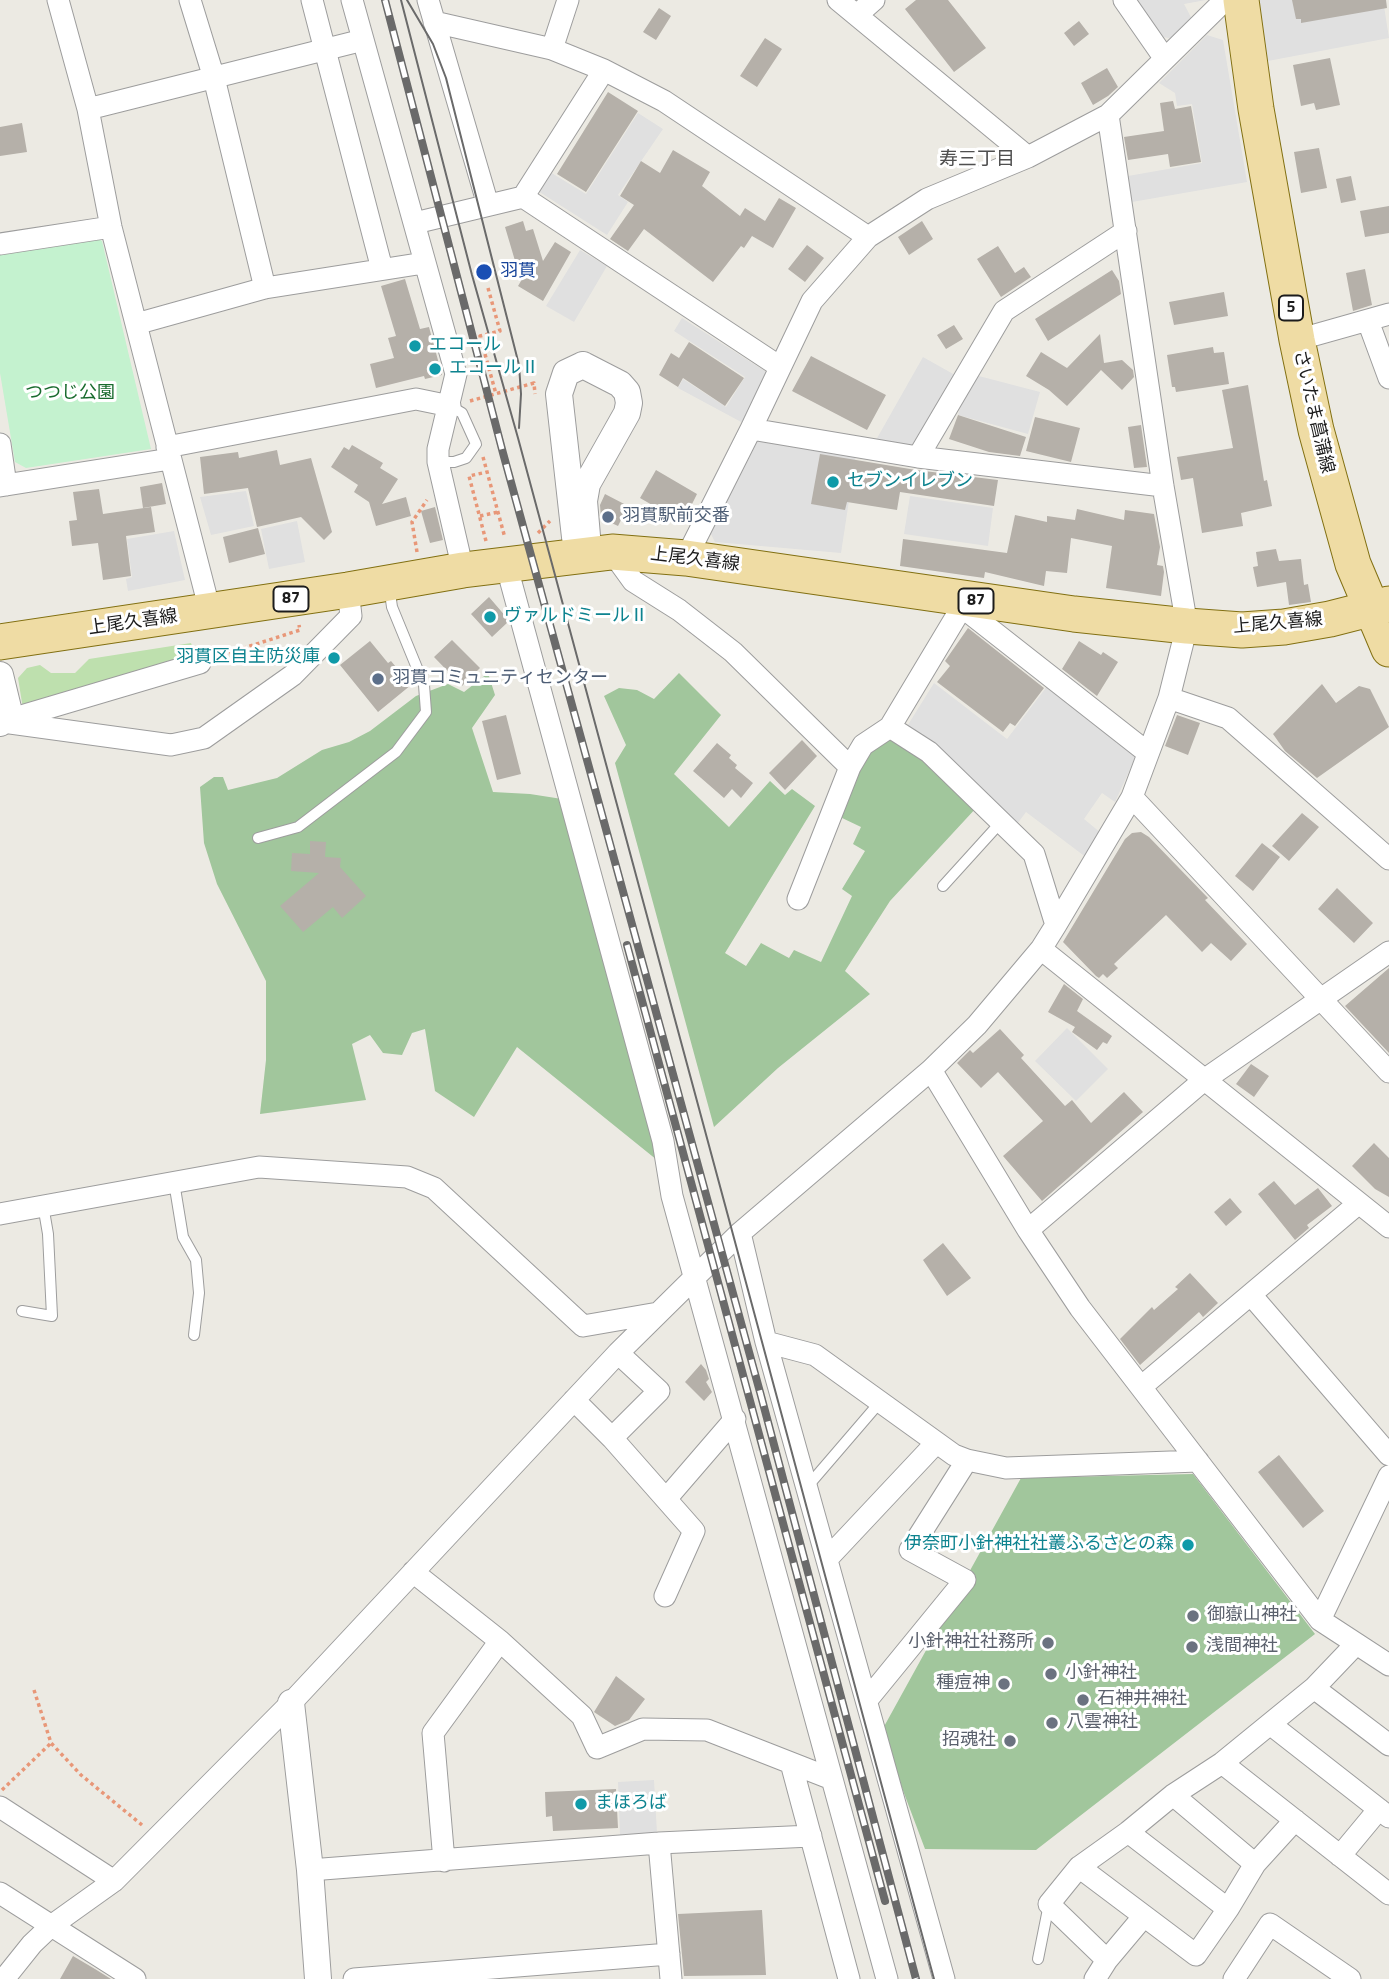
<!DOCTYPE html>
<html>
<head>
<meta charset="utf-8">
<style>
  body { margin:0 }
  canvas { display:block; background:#eceae3 }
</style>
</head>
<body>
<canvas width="1389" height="1979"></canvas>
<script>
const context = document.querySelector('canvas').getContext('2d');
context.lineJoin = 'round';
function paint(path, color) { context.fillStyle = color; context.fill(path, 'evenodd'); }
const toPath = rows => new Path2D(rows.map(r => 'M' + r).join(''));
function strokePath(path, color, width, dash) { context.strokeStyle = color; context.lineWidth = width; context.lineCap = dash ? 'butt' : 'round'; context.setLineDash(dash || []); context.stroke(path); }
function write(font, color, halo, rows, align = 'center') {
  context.font = font + ' "Titillium Web","Noto Sans JP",sans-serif'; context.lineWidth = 6; context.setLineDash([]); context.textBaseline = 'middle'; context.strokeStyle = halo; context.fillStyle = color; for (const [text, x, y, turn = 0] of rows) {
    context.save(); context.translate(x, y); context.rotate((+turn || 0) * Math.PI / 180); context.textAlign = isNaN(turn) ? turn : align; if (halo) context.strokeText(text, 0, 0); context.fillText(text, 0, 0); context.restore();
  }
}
paint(toPath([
  [191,643,196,657,23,709,18,678,27,668,40,665,51,673,75,673,89,659]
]), '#bee0ae');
paint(toPath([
  [488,673,495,695,472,728,493,792,530,794,562,799,656,1136,657,1160,517,1047,474,1117,435,1091,425,1029,412,1033,402,1055,383,1053,370,1035,352,1044,366,1100,260,1114,266,1060,266,981,217,884,204,843,200,787,214,777,223,777,228,790,277,778,322,750,349,742,370,731,416,696,448,684,464,692],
  [679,673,721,715,674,774,729,827,770,781,785,795,792,789,815,806,725,953,746,966,761,943,789,958,794,950,821,962,852,896,842,889,865,851,853,844,861,827,840,817,858,761,890,734,927,758,977,807,890,901,845,971,870,994,778,1068,714,1127,615,763,626,745,604,696,619,688,637,690,654,699],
  [1193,1474,1315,1634,1036,1850,925,1849,881,1732,1021,1478]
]), '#a1c69c');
paint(toPath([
  [96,237,102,241,151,449,26,468,15,462,0,373,0,255]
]), '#c4f2cf');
paint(toPath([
  [1137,0,1206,0,1184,4,1193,21,1174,39,1163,37],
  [1257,0,1383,0,1389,38,1268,61],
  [1207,35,1223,40,1247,182,1132,202,1128,176,1202,163,1192,104,1177,106,1175,93,1159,83],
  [638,113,663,129,618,195,628,202,607,235,538,191,550,172,586,194],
  [580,250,607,266,574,322,546,306],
  [682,318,768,373,743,423,678,388,683,379,726,407,745,377,674,331],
  [923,357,955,375,915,447,876,440],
  [975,375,1040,392,1028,434,958,415,964,393],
  [757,438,856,455,841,553,715,542,708,528],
  [246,491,254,526,211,535,200,497],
  [910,496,993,508,988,546,904,534],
  [297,521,305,562,269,569,261,529],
  [174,531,185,580,128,591,126,579,132,577,127,539],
  [934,683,1007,739,1048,685,1137,754,1115,802,1102,793,1084,819,1101,833,1087,858,1026,812,1017,824,906,728],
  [1067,1028,1108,1069,1076,1101,1035,1061],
  [654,1780,657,1833,620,1835,618,1782]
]), '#e0e0e0');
paint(toPath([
  [916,0,948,0,986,48,954,72,905,9],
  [1292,0,1386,0,1387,8,1301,23,1301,19,1296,19],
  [659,8,671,16,656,40,643,32],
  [1079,21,1089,34,1074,46,1064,33],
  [765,38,782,49,757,87,740,76],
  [1330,58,1340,105,1316,110,1314,103,1301,106,1293,65],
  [1107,68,1118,87,1108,96,1093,105,1081,83],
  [608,92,638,111,586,192,557,174],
  [1173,101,1175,109,1191,106,1201,162,1170,167,1168,154,1128,160,1124,137,1164,131,1160,103],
  [22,123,27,152,0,156,0,127],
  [1319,148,1327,188,1301,193,1294,152],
  [673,150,710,172,702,186,740,216,745,208,765,221,779,198,796,208,773,248,752,236,744,248,741,246,713,282,644,229,628,251,610,239,634,205,620,196,641,161,660,173],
  [1351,176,1356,200,1341,203,1336,179],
  [1389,206,1389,233,1365,237,1360,211],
  [523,221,526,231,533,229,543,261,555,242,571,252,543,301,518,286,521,281,505,227],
  [922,221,933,239,909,255,898,237],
  [807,245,824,258,805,282,788,269],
  [998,246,1015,273,1024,267,1031,277,1001,297,977,259],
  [1365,269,1372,305,1353,311,1346,273],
  [1112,270,1119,281,1121,294,1048,341,1035,319],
  [405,279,420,329,429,327,442,375,425,379,424,376,376,388,370,364,394,358,388,338,396,336,381,286],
  [1224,292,1228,316,1174,325,1169,302],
  [954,325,963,339,946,349,937,335],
  [1100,334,1104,363,1122,360,1133,370,1134,377,1122,390,1101,370,1067,406,1049,390,1026,376,1041,352,1067,368],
  [689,342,744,378,725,406,683,378,678,387,659,375,671,353,679,358],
  [1213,347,1214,353,1224,352,1229,384,1176,392,1175,387,1172,387,1167,355],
  [811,356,886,395,867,430,792,391],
  [1248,385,1264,481,1267,480,1272,506,1241,513,1243,526,1202,533,1193,478,1181,480,1177,457,1233,448,1222,390],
  [958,415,1026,437,1020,456,989,452,949,439],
  [1035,417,1080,428,1071,462,1026,451],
  [1141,425,1147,467,1134,468,1128,427],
  [352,445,383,463,380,468,398,479,382,504,406,497,411,516,376,526,369,502,354,492,358,485,331,467,344,447,349,450],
  [277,450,280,465,311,458,332,532,324,540,301,517,257,527,248,488,204,494,200,457,238,452,239,458],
  [820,454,916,470,998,480,994,506,900,492,897,510,847,502,845,510,811,504],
  [656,470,697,494,691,506,694,508,685,524,640,498],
  [162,483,166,504,143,508,140,487],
  [99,489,103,514,151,507,155,532,126,536,131,576,103,580,98,543,72,546,69,521,77,520,73,492],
  [605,494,628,506,618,526,601,518,600,505],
  [435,507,443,540,430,543,421,511],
  [1077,509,1124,520,1125,510,1154,514,1160,547,1157,565,1163,566,1164,572,1161,596,1106,588,1112,546,1071,538,1067,573,1046,571,1044,586,985,572,984,578,900,566,903,539,1007,553,1015,515,1047,522,1047,516,1075,520],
  [258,528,265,554,229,563,223,537],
  [1276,549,1279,561,1301,559,1304,585,1308,584,1311,602,1289,605,1286,582,1257,587,1253,567,1258,566,1256,552],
  [489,597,507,618,508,622,492,637,471,614],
  [968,628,1044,688,1015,726,1010,723,1003,732,937,682,950,666,945,661],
  [452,640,480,668,462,686,434,657],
  [370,641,388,663,391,661,411,685,378,712,340,665],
  [1079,641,1101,655,1103,652,1118,662,1097,696,1062,669],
  [1322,684,1336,703,1359,686,1370,689,1389,727,1317,778,1285,751,1273,734],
  [506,715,521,774,497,780,482,721],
  [1177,715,1200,723,1188,755,1165,746],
  [802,740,817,756,785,790,769,773],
  [717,743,731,755,729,758,737,765,735,768,753,783,741,798,732,789,724,798,693,771],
  [1302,813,1319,827,1289,861,1272,846],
  [1141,832,1149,837,1208,898,1205,900,1247,944,1231,961,1211,943,1202,952,1166,915,1114,964,1118,968,1107,978,1103,974,1099,978,1096,976,1063,942,1125,839,1132,833],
  [310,841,326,842,325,857,341,858,340,867,366,896,342,918,333,907,303,932,280,906,319,873,291,871,292,853,310,854],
  [1262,843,1280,857,1253,891,1235,876],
  [1337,888,1373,923,1354,943,1318,909],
  [1389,968,1389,1053,1345,1006],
  [1064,984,1083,999,1077,1011,1112,1036,1107,1044,1103,1042,1097,1050,1072,1032,1075,1027,1048,1012],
  [1000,1029,1024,1055,1021,1058,1065,1106,1072,1100,1091,1123,1124,1092,1143,1112,1042,1201,1003,1156,1043,1121,998,1072,981,1088,957,1063,970,1050,973,1053],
  [1251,1064,1269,1076,1254,1097,1236,1084],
  [1374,1143,1389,1158,1389,1197,1375,1189,1352,1166],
  [1274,1181,1295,1205,1318,1188,1332,1206,1307,1225,1309,1228,1295,1240,1258,1194],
  [1230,1198,1242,1212,1226,1226,1214,1212],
  [943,1243,971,1278,947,1296,923,1260],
  [1190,1273,1218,1303,1203,1317,1199,1312,1140,1365,1120,1339,1152,1307,1154,1310,1178,1289,1175,1287],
  [701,1364,706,1370,709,1379,706,1382,712,1392,704,1401,685,1382],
  [1279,1455,1324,1511,1303,1528,1258,1472],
  [616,1676,645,1699,629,1720,615,1726,594,1712],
  [616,1789,618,1828,553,1831,552,1816,546,1817,545,1792],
  [762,1910,766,1975,684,1976,678,1914],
  [73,1956,95,1969,111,1979,60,1979]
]), '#b5b0a9');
const service = toPath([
  [438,462,454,462,466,458,476,444,462,413,450,406],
  [258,838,298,827,396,752,426,712,424,685,392,607,389,586],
  [943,886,1001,822],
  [174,1182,183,1237,196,1260,199,1293,194,1335],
  [22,1311,52,1316,48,1234,43,1205],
  [807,1487,880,1402],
  [1038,1959,1049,1904]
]);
const minor = toPath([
  [58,0,88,109,111,227,210,611],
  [190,0,214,78,265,288],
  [312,0,382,269],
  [352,0,456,374,438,449,438,462,463,570],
  [428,0,488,205],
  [838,0,1028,157],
  [1124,0,1165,59],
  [857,15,874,0],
  [434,22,552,49,604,70,664,101,868,237],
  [552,49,568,0],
  [88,109,363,40],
  [523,197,604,70],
  [415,223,523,197,780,367],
  [0,244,111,227],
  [1368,321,1389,378],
  [136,324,265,288,424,263],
  [1297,340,1389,314],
  [751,429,918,457,1163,486],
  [0,444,6,485],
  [167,447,416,399,450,406],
  [918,457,1004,311,1126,231],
  [0,486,170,459],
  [612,552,633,581,679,610,733,652,850,767,863,745,890,727,962,607,963,599],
  [686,558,751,429,812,301,868,237,927,199,1028,157,1108,115,1225,0],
  [506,564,663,1141,672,1196,887,1979],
  [962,607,1148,753],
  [1169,698,1228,718,1389,859],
  [11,719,200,663],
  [3,722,171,745,204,738,293,675,351,616,348,590],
  [890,727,929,752,1034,854,1056,925],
  [1132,797,1389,1072],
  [798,899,850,767],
  [1041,949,1389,1227],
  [931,1070,1028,1230,1080,1308,1320,1620,1389,1665],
  [0,1214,259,1167,407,1177,434,1188,583,1326,658,1313],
  [1028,1230,1204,1080,1389,952],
  [740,1233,766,1342,944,1979],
  [1252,1296,1389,1455],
  [766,1342,815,1355,954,1455,967,1460,1006,1468,1198,1461],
  [1141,1387,1359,1203],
  [574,1400,612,1438,694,1531,665,1596],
  [612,1438,659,1391,618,1353],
  [666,1499,735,1419],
  [827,1559,936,1443],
  [413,1572,500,1641,582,1716,597,1748,643,1729,707,1730,832,1779],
  [1320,1620,1389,1476],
  [1314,1688,1389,1745],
  [867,1700,965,1580,910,1550,967,1460],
  [1270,1724,1389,1817],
  [791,1763,849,1979],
  [1222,1763,1389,1894],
  [1173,1795,1255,1864],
  [0,1807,114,1881],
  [659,1843,671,1979],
  [1340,1856,1379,1809],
  [444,1861,433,1733,500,1641],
  [1079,1867,1196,1955,1228,1909,1128,1832],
  [310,1870,659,1843,811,1836],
  [0,1893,135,1979],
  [1228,1909,1255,1864,1295,1820],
  [1107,1960,1144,1916],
  [4,1979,32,1944,51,1926,114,1881,291,1703,618,1353,696,1276,740,1233,931,1070,977,1025,1041,949,1056,925,1132,797,1169,698,1187,626,1163,486,1108,115],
  [354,1979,669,1954],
  [1095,1979,1107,1960,1049,1904,1079,1867,1128,1832,1173,1795,1222,1763,1314,1688,1356,1644],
  [1234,1979,1270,1924,1350,1979]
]);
const tertiary = toPath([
  [583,365,620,384,627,392,629,403,627,413,587,484,584,501,587,536,582,555,575,537,559,394,566,373,583,365],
  [0,675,8,708,7,715,0,723],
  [291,1703,310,1870,318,1979]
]);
const primary = toPath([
  [1241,0,1256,109,1297,340,1316,430,1353,564,1389,649],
  [0,642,348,590,463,570,612,552,686,558,1074,614,1187,626,1242,630,1284,627,1330,619,1389,604]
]);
strokePath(service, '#9d9d9d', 12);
strokePath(minor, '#9d9d9d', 23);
strokePath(tertiary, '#9d9d9d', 28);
strokePath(primary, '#827012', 37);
strokePath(toPath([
  [488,288,500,331,480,336,496,394],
  [470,401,534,383,535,394],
  [483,457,505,538],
  [480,516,498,512],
  [538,533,550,521],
  [486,541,469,476,487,472],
  [417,552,412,522,427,500],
  [216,657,300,630,299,625],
  [34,1690,51,1743,81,1775,142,1825],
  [2,1790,51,1743]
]), '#e89778', 3.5, [3.5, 3.5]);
strokePath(service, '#fff', 10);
strokePath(minor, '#fff', 21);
strokePath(tertiary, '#fff', 26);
strokePath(primary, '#efdca4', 35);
strokePath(toPath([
  [401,0,472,275,518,438,934,1979],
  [407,0,433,44,446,78,519,365,521,394,519,428]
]), '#6a6a6a', 2);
const rail = toPath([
  [385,0,503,453,760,1392,916,1979],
  [627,945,885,1901]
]);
strokePath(rail, '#6a6a6a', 8);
strokePath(rail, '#fff', 5, [16]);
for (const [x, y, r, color] of [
  [484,272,9,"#1a4fb4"],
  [415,346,7,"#0f9aa8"],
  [435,369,7,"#0f9aa8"],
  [833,482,7,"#0f9aa8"],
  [608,517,7,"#5c6f8a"],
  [490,617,7,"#0f9aa8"],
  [334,658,7,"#0f9aa8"],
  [378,679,7,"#5c6f8a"],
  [1188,1545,7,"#0f9aa8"],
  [1193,1616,7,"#6b7280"],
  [1048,1643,7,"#6b7280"],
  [1192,1647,7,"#6b7280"],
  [1051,1674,7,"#6b7280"],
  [1004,1684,7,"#6b7280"],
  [1083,1700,7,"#6b7280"],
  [1052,1723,7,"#6b7280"],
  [1010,1741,7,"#6b7280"],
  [581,1804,7,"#0f9aa8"]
]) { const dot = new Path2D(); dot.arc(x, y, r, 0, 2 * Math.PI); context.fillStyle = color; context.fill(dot); strokePath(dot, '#fff', 2.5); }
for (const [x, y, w] of [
  [1291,308,24],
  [291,599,35],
  [976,601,35]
]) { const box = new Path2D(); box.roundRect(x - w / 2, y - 12.5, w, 25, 5); context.fillStyle = '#fff'; context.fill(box); strokePath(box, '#1c1c1c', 2); }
write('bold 16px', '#1c1c1c', null, [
  ["5",1291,308],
  ["87",291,599],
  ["87",976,601]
]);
write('18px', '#164399', '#fff', [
  ["羽貫",500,272]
], 'left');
write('18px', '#0d838f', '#fff', [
  ["エコール",429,346],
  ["エコールⅡ",449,369],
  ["セブンイレブン",847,482],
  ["ヴァルドミールⅡ",504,617],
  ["羽貫区自主防災庫",320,658,"right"],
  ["伊奈町小針神社社叢ふるさとの森",1174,1545,"right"],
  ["まほろば",595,1804]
], 'left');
write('18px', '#186b2d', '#fff', [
  ["つつじ公園",70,394]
]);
write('18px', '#1c1c1c', '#fff', [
  ["さいたま菖蒲線",1313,412,77],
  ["上尾久喜線",695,560,7],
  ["上尾久喜線",133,623,-8],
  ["上尾久喜線",1278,624,-5]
]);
write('18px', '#4e5e75', '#fff', [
  ["羽貫駅前交番",622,517],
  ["羽貫コミュニティセンター",392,679]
], 'left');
write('18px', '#5b616d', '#fff', [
  ["御嶽山神社",1207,1616],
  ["小針神社社務所",1034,1643,"right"],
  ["浅間神社",1206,1647],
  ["小針神社",1065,1674],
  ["種痘神",990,1684,"right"],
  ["石神井神社",1097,1700],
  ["八雲神社",1066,1723],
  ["招魂社",996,1741,"right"]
], 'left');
write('19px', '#4f4f4f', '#fff', [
  ["寿三丁目",977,160]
]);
</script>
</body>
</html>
